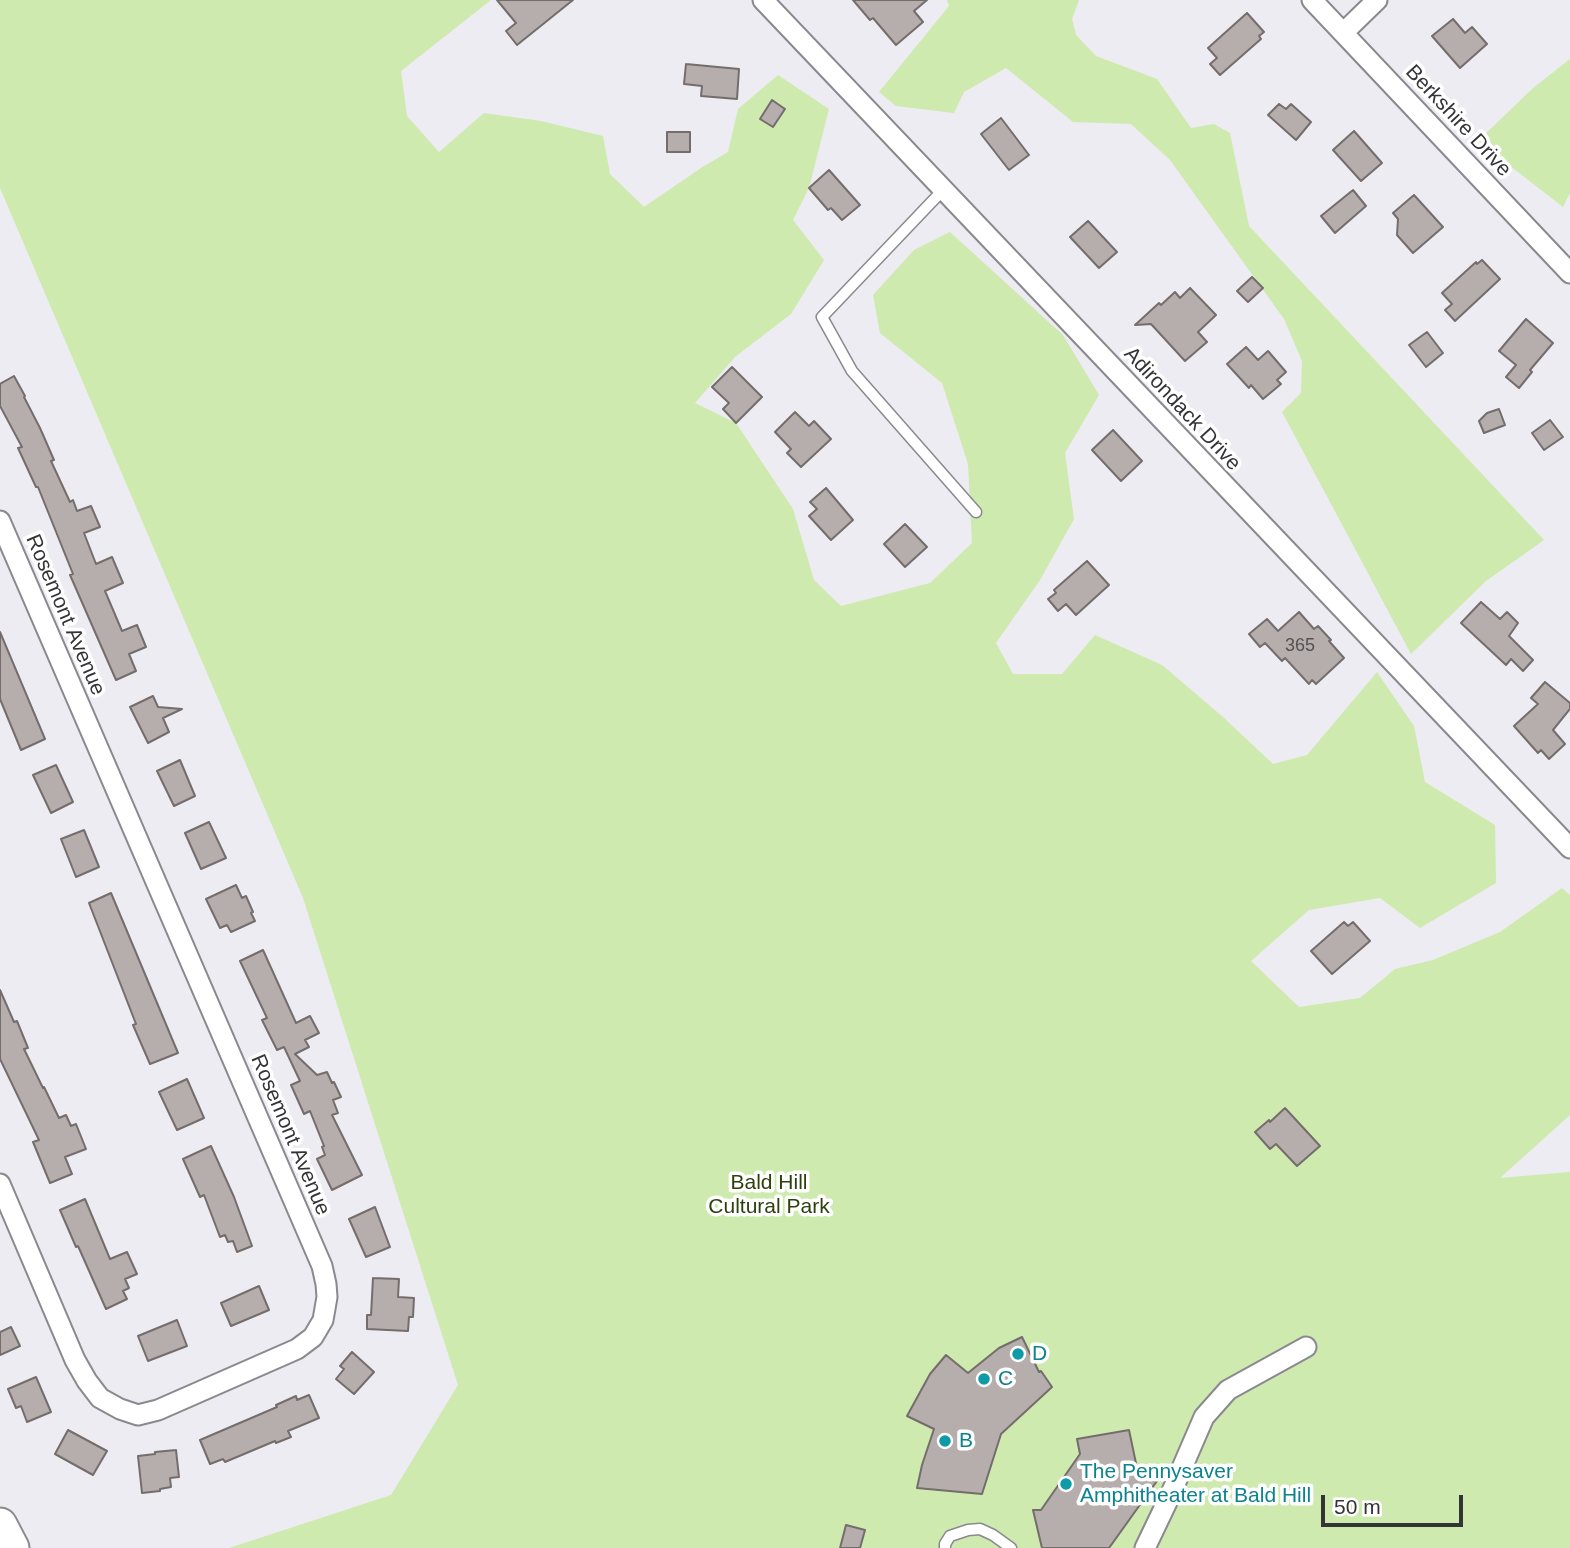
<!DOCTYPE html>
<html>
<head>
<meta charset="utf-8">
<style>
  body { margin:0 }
  #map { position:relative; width:1570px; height:1548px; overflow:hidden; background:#ececf2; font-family:Helvetica,sans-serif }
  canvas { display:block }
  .scale { position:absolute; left:1321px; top:1495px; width:142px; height:32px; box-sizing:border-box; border:4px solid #343437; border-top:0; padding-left:9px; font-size:21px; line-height:24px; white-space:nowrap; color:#343437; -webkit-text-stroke:5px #fff; paint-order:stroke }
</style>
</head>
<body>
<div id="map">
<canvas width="1570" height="1548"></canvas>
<div class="scale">50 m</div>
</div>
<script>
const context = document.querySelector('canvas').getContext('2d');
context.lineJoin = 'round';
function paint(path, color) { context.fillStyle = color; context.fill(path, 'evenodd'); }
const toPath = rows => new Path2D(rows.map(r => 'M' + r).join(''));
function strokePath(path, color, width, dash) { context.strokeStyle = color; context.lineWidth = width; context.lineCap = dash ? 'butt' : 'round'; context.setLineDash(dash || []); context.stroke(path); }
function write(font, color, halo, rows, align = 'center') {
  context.font = font + ' Helvetica,sans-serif'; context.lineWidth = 7; context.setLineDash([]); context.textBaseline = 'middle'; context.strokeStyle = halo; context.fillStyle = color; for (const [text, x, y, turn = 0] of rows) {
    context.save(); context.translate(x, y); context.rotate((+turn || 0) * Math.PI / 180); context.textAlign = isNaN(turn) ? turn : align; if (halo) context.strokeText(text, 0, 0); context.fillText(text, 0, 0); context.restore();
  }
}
paint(toPath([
  [0,0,491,0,401,71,407,116,439,152,484,113,541,121,603,136,610,174,644,207,701,168,728,152,738,109,778,75,829,109,809,188,793,220,824,260,791,314,735,357,695,403,736,423,793,509,814,580,841,606,930,583,972,543,968,464,942,383,880,333,873,295,914,250,950,232,1063,335,1099,395,1065,453,1074,519,1040,580,996,643,1013,674,1062,674,1095,635,1162,665,1223,717,1273,764,1307,755,1377,672,1414,726,1425,782,1495,825,1496,883,1420,928,1380,898,1309,910,1251,961,1299,1007,1360,998,1395,969,1433,960,1500,932,1562,888,1570,895,1570,1115,1500,1178,1570,1172,1570,1548,229,1548,391,1495,458,1385,303,898,0,188],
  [947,0,1079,0,1072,19,1076,35,1096,56,1157,79,1191,128,1214,124,1230,133,1249,226,1544,540,1486,581,1411,654,1282,412,1301,393,1302,361,1284,319,1170,160,1131,124,1073,122,1006,68,964,92,954,113,896,106,879,92,949,6],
  [1570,59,1570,193,1563,207,1478,141,1533,88]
]), '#ceeaae');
const building = toPath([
  [497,0,573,0,517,45,506,31,516,23,497,0],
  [853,0,927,0,914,11,923,22,896,45,873,18,870,20,853,0],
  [1247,13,1264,32,1259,36,1261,39,1220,75,1210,64,1217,58,1208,48,1247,13],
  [1453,19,1465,33,1472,27,1487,44,1460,68,1432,36,1453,19],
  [686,64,739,69,737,99,701,96,702,86,684,84,686,64],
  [772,100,785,109,773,127,760,119,772,100],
  [1279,104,1286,109,1291,104,1311,122,1296,140,1268,115,1279,104],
  [1001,118,1029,155,1009,170,981,134,1001,118],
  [1354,131,1382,163,1361,181,1333,150,1354,131],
  [667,132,690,132,690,152,667,152,667,132],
  [829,170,860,205,842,220,831,208,828,210,809,188,829,170],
  [1353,190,1366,206,1335,233,1321,216,1353,190],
  [1414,195,1443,227,1413,253,1397,235,1398,219,1393,213,1414,195],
  [1088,221,1117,252,1099,268,1070,237,1088,221],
  [1482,260,1500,279,1455,321,1445,310,1452,304,1442,293,1476,262,1477,264,1482,260],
  [1252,277,1263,288,1248,302,1237,291,1252,277],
  [1190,288,1216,315,1198,332,1207,342,1185,361,1151,324,1135,325,1159,303,1161,305,1175,292,1180,298,1190,288],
  [1526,319,1553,343,1530,370,1532,372,1519,388,1506,377,1516,365,1499,351,1526,319],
  [1427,332,1443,353,1426,367,1409,345,1427,332],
  [1246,347,1258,360,1268,351,1286,372,1277,380,1281,384,1263,399,1251,385,1249,388,1227,364,1246,347],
  [732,367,762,397,736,423,723,409,729,403,712,387,732,367],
  [14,376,25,396,24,397,40,428,54,460,51,461,70,502,73,500,77,511,91,506,100,527,84,533,96,564,112,557,123,583,105,591,122,631,137,625,146,647,129,654,136,671,116,680,70,575,73,574,38,487,36,487,18,448,22,447,0,406,0,384,14,376],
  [1499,409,1505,425,1484,433,1479,421,1487,413,1499,409],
  [795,412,809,426,814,421,831,439,801,467,787,453,791,449,775,432,795,412],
  [1550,420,1563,437,1544,450,1532,433,1550,420],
  [1113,430,1142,461,1121,481,1092,450,1113,430],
  [826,488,853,520,831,540,809,516,817,509,810,502,826,488],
  [905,524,927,547,905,567,884,544,905,524],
  [1087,561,1109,585,1076,615,1066,604,1058,611,1048,599,1056,593,1054,590,1087,561],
  [1481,602,1500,619,1507,612,1518,623,1509,636,1533,660,1523,671,1511,659,1506,665,1461,623,1481,602],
  [1299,612,1314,629,1318,626,1331,640,1329,641,1344,658,1316,684,1312,680,1309,684,1285,658,1282,661,1265,643,1260,647,1249,634,1267,619,1278,631,1299,612],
  [0,632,45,739,21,750,0,699,0,632],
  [1545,682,1570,703,1570,709,1553,730,1565,744,1549,759,1541,750,1538,753,1514,726,1538,704,1531,698,1545,682],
  [153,696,158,707,182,709,163,718,169,732,148,743,130,707,153,696],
  [180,760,195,796,174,806,157,771,180,760],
  [56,765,73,802,51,813,33,775,56,765],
  [209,822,226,858,201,869,185,833,209,822],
  [84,830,99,867,76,877,61,839,84,830],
  [236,885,242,898,246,896,253,912,251,913,255,921,231,932,227,925,220,928,206,899,236,885],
  [111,893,178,1053,150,1064,133,1025,136,1024,89,903,111,893],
  [1344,922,1348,926,1353,922,1370,941,1332,974,1311,951,1344,922],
  [263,950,296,1023,310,1016,319,1033,305,1040,309,1047,295,1054,317,1075,327,1072,332,1083,334,1082,341,1097,333,1100,338,1113,332,1115,362,1175,332,1190,317,1159,325,1155,322,1147,324,1146,310,1111,304,1114,291,1085,300,1081,284,1047,277,1050,262,1020,267,1018,240,961,263,950],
  [0,990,14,1022,17,1021,28,1048,24,1049,43,1088,44,1087,59,1118,66,1115,71,1126,76,1124,86,1149,65,1157,72,1174,50,1183,33,1142,39,1140,0,1059,0,990],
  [187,1079,204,1118,177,1130,159,1092,187,1079],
  [1285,1108,1320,1146,1297,1166,1276,1144,1270,1149,1255,1132,1269,1120,1270,1122,1285,1108],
  [211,1146,234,1197,252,1246,237,1252,233,1241,228,1242,225,1235,220,1237,204,1195,200,1197,183,1159,211,1146],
  [85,1199,110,1259,127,1252,137,1274,125,1279,129,1288,123,1291,127,1299,106,1309,78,1246,76,1247,60,1210,85,1199],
  [375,1207,390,1247,366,1257,349,1219,375,1207],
  [373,1278,399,1279,398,1297,414,1298,413,1317,409,1317,408,1331,367,1329,367,1315,371,1315,373,1278],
  [259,1286,269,1310,231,1326,221,1303,259,1286],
  [177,1320,187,1346,148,1361,138,1336,177,1320],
  [11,1327,20,1346,0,1355,0,1332,11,1327],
  [1022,1337,1039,1372,1041,1371,1052,1387,1001,1434,982,1494,917,1488,922,1465,934,1429,907,1416,930,1374,946,1355,968,1373,999,1348,1022,1337],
  [352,1352,374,1372,354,1394,336,1379,344,1369,340,1366,352,1352],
  [36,1377,51,1412,27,1422,21,1406,16,1408,8,1389,36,1377],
  [309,1395,319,1418,288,1431,291,1437,276,1443,275,1441,225,1462,223,1459,210,1464,200,1440,277,1407,276,1405,296,1396,297,1400,309,1395],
  [68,1430,107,1451,93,1475,55,1454,68,1430],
  [1129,1430,1137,1468,1157,1481,1109,1548,1042,1548,1033,1510,1041,1510,1080,1454,1077,1439,1129,1430],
  [176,1450,179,1477,170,1478,171,1487,160,1489,160,1491,142,1493,138,1456,155,1454,155,1452,176,1450],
  [846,1525,865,1530,860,1548,840,1548,846,1525]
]);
paint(building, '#b5aeac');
strokePath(building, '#746d6c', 2);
const service = toPath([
  [943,190,822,317,852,371,976,512],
  [945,1548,945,1544,950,1536,968,1530,980,1529,993,1535,1011,1548]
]);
const minor = toPath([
  [763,0,1570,848],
  [1312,0,1570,273],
  [1343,33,1377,0],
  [0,521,322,1266,326,1284,327,1297,323,1320,313,1337,297,1349,158,1410,138,1415,120,1409,100,1398,87,1381,75,1360,0,1184],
  [1145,1548,1169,1498,1204,1417,1228,1390,1306,1347]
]);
const trunk = toPath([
  [0,1525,12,1548]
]);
strokePath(service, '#89898f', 13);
strokePath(minor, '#89898f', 23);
strokePath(trunk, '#89898f', 37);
strokePath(service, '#fff', 10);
strokePath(minor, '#fff', 19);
strokePath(trunk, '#fff', 33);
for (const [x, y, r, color] of [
  [1018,1354,7,"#0f9aa8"],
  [984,1379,7,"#0f9aa8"],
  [945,1441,7,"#0f9aa8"],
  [1066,1484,7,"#0f9aa8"]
]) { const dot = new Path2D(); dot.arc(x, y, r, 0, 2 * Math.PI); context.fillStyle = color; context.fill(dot); strokePath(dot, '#fff', 2.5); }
write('18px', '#545254', null, [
  ["365",1300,646]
]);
write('21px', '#343437', '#fff', [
  ["Berkshire Drive",1458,121,47],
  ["Adirondack Drive",1182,409,47],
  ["Rosemont Avenue",65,615,67],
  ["Rosemont Avenue",290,1135,67]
]);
write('21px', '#2d400d', '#fff', [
  ["Bald Hill",769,1183],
  ["Cultural Park",769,1207]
]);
write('21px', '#0d838f', '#fff', [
  ["D",1032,1354],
  ["C",998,1379],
  ["B",959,1441],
  ["The Pennysaver",1080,1472],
  ["Amphitheater at Bald Hill",1080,1496]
], 'left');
</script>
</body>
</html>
